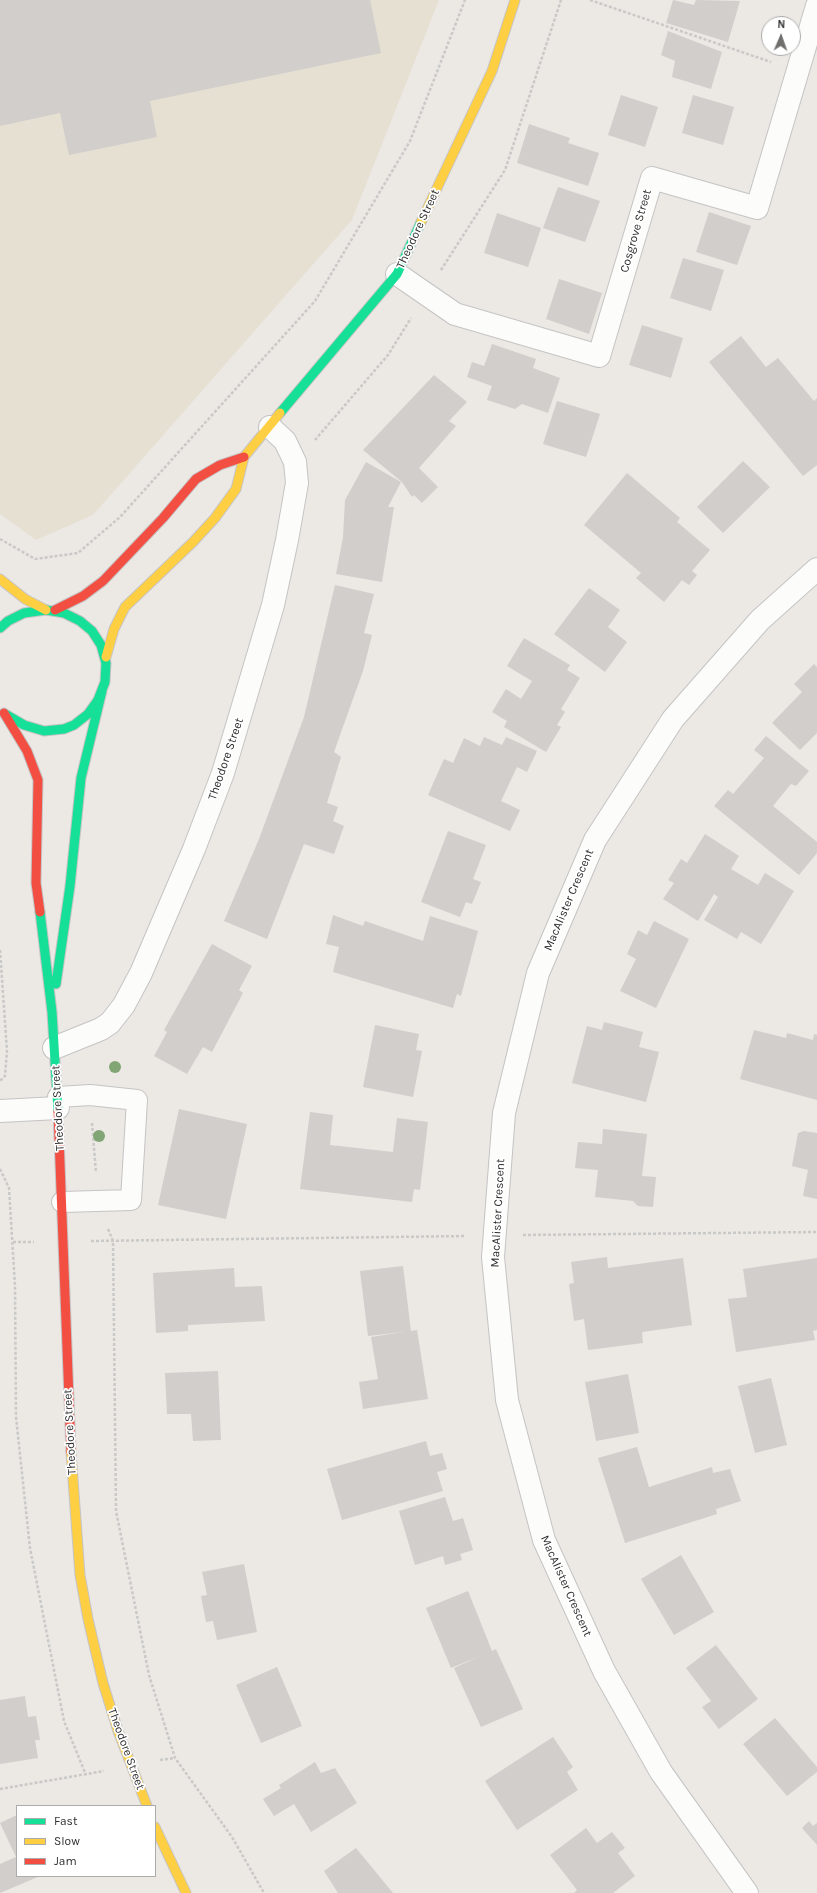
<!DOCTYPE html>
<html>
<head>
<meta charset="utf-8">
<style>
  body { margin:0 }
  #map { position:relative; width:817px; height:1893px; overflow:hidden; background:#ece8e4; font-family:Karla,sans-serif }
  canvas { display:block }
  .legend { position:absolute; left:16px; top:1805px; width:140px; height:72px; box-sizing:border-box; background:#fff; border:1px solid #ababab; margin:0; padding:5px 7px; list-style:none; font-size:12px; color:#2e2e2e }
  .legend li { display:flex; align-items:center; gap:8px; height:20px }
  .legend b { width:20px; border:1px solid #ababab }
  .north { position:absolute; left:761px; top:16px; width:40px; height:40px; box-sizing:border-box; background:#fff; border:1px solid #ababab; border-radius:50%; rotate:2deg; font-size:11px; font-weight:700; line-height:16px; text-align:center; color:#2e2e2e }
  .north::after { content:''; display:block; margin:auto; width:14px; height:18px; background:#706f6e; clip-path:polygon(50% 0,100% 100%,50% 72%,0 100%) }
</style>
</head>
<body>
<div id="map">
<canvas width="817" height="1893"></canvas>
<ul class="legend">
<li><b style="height:5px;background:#16e098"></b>Fast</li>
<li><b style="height:5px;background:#ffcf43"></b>Slow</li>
<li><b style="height:5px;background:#f24e42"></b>Jam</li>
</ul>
<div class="north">N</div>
</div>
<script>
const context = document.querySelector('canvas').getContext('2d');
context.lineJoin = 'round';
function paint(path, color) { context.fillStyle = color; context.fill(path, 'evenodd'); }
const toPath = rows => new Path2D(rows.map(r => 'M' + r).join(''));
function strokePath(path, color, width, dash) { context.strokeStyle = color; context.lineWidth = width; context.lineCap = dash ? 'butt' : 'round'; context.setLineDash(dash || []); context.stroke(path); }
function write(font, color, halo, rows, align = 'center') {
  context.font = font + ' Karla,sans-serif'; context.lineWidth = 3.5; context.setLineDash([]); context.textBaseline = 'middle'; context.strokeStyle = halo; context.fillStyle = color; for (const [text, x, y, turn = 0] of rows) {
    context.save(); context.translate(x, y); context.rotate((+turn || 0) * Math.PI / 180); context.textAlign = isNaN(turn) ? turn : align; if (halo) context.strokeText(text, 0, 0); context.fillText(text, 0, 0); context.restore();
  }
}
paint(toPath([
  [0,0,439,0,352,220,93,515,36,540,0,514]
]), '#e6e0d3');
paint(toPath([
  [0,0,370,0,381,53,150,101,157,137,69,155,60,113,0,126],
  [673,0,694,5,696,0,740,1,728,42,666,23],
  [668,31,722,52,711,89,672,77,675,61,661,55],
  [621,95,658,107,645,147,608,135],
  [693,95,734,107,723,145,682,133],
  [529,124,570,138,568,143,599,153,588,186,517,163],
  [558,187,600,201,585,242,543,228],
  [709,212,751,226,737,265,696,252],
  [497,213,541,228,528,267,484,253],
  [683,258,724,270,711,311,670,298],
  [559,279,602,293,589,334,546,319],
  [642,325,683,338,671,378,629,365],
  [741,336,766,367,778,358,814,401,817,398,817,465,803,476,709,362],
  [492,344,536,359,533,368,560,378,548,413,522,404,515,409,487,400,492,386,467,377,472,362,484,366],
  [434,375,467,402,449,421,456,426,419,468,438,487,422,503,414,495,412,497,402,482,363,450],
  [557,401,600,414,586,457,543,444],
  [743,461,770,487,723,533,697,507],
  [366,462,401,482,388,507,394,507,382,582,336,574,343,537,345,500],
  [627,473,680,518,677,522,710,550,692,571,697,575,689,585,682,580,664,602,636,578,641,573,584,525],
  [335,585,374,594,364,633,372,635,363,671,334,752,341,757,327,803,338,807,333,821,344,826,334,854,304,844,267,939,224,921,259,839,304,717],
  [589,588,620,610,608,627,627,642,605,672,554,634],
  [524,638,570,665,567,670,580,678,561,709,565,712,557,725,561,727,546,752,504,727,507,721,492,712,506,689,521,699,532,681,507,666],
  [814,664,817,667,817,733,800,750,772,723,802,692,794,684],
  [766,736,809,771,796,786,791,784,773,806,817,842,817,853,799,875,714,806,728,790,733,794,764,758,754,750],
  [484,737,502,745,506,737,537,751,527,772,517,767,501,801,520,810,510,831,428,795,444,759,453,763,464,738,480,746],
  [448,831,486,845,473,879,481,882,472,904,466,902,460,917,421,902],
  [705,834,739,856,731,869,758,885,765,873,794,891,761,944,741,932,737,939,704,920,718,897,714,894,698,921,663,899,674,883,668,880,681,859,687,863],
  [333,915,363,926,365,921,423,941,430,916,478,931,461,996,457,994,453,1008,333,972,339,947,326,944],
  [654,921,689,939,656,1008,620,991,636,959,627,954,638,930,647,935],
  [212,944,252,966,239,990,243,993,212,1052,203,1047,187,1074,154,1056,167,1032,164,1030],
  [604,1022,643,1032,639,1047,659,1052,646,1102,572,1083,587,1026,602,1030],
  [375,1025,419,1034,416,1050,422,1051,413,1097,363,1087],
  [754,1030,786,1038,787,1033,813,1040,814,1034,817,1035,817,1100,740,1079],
  [179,1109,247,1124,226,1219,158,1205],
  [310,1112,333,1115,330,1145,393,1152,397,1118,428,1122,420,1190,414,1189,412,1202,300,1189],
  [603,1129,647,1134,642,1176,656,1177,653,1207,638,1206,633,1201,595,1197,598,1170,575,1168,578,1142,602,1144],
  [804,1131,817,1133,817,1199,803,1196,808,1170,792,1166,798,1133],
  [607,1257,608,1268,683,1258,692,1325,642,1332,643,1343,588,1350,584,1319,574,1321,569,1284,574,1283,571,1262],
  [817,1258,817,1330,813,1331,815,1340,736,1352,728,1299,747,1297,743,1269],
  [403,1266,411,1331,417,1330,428,1399,363,1409,359,1382,378,1379,371,1337,404,1332,368,1336,360,1271],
  [234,1268,235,1287,262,1286,265,1321,188,1325,188,1331,156,1333,153,1273],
  [218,1371,221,1440,193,1441,191,1414,167,1414,165,1373],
  [628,1374,639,1433,596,1441,585,1382],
  [771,1378,787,1445,755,1453,738,1386],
  [426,1441,430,1456,442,1453,447,1469,437,1472,443,1491,342,1520,327,1469],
  [637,1447,649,1487,712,1467,713,1473,730,1469,741,1501,716,1509,717,1514,625,1543,598,1458],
  [445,1497,453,1521,463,1518,473,1550,460,1554,462,1560,445,1565,443,1556,415,1565,399,1511],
  [681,1555,714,1612,674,1635,641,1579],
  [244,1564,257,1632,217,1640,213,1621,206,1622,201,1596,207,1595,202,1572],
  [468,1591,492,1651,496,1649,523,1709,481,1727,454,1668,480,1656,451,1668,426,1608],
  [716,1645,758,1699,719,1729,702,1707,711,1701,686,1668],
  [277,1667,302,1726,261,1743,236,1685],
  [25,1696,28,1717,36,1716,40,1740,35,1740,38,1758,0,1764,0,1700],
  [775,1718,817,1767,817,1772,787,1796,743,1744],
  [553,1737,573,1767,567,1772,578,1790,517,1830,485,1781],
  [315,1762,321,1773,335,1768,357,1803,311,1832,294,1804,274,1816,263,1799,281,1788,279,1785],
  [17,1815,17,1876,40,1876,0,1893,0,1864,16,1857,0,1823],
  [809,1821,813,1826,817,1823,817,1845,802,1828],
  [586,1828,597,1843,612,1832,625,1848,618,1853,635,1876,613,1893,574,1893,577,1890,550,1855],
  [356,1848,393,1893,338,1893,324,1871]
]), '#d1cecb');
const lane = toPath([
  [58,1097,90,1095,137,1100,131,1200,62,1202]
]);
const street = toPath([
  [397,274,455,314,599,356,652,178,757,208,817,6],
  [54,1048,101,1029,110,1023,124,1005,141,973,194,849,223,773,273,605,287,540,297,483,295,462,285,441,270,427],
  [0,1111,58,1108],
  [747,1893,661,1772,604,1671,544,1540,507,1400,493,1257,504,1113,538,973,595,840,673,719,760,620,817,569]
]);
const fast = toPath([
  [280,413,397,274,421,222],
  [0,628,8,621,24,613,46,610,64,613,80,621,92,631,101,645,106,663,105,682,98,700,88,714,74,725,64,729,44,731,24,725,5,714],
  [40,912,52,1012,58,1111],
  [56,984,70,886,81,778,102,691]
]);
const slow = toPath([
  [421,222,492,71,515,0],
  [0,579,25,599,46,610],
  [106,657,114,629,125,607,193,542,215,518,236,489,244,457,280,413],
  [71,1452,80,1575,88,1619,103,1683,118,1731,147,1806],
  [155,1827,186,1893]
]);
const jam = toPath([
  [55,610,83,596,103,581,163,518,196,479,220,465,244,457],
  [4,713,27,751,38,780,36,883,40,912],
  [58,1111,71,1452]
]);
strokePath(lane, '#c5c4c5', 22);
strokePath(street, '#c5c4c5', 24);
strokePath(fast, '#c5c4c5', 11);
strokePath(slow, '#c5c4c5', 11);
strokePath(jam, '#c5c4c5', 11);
strokePath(toPath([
  [590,0,771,62],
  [441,270,505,170,561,0],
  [315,440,388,355,411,318],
  [0,539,35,559,78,553,120,517,315,301,410,141,465,0],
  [0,950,7,1051,5,1076,0,1081],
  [92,1123,96,1173],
  [0,1169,9,1188,15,1286,16,1417,30,1548,64,1721,86,1775],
  [108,1229,113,1241,116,1511,149,1675,175,1758,232,1837,264,1893],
  [523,1235,817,1232],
  [91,1241,466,1236],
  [13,1242,34,1242],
  [160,1760,175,1758],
  [0,1789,104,1771]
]), '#c9c9c8', 2.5, [3, 2]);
strokePath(lane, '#fcfcfb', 20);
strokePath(street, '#fcfcfb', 22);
strokePath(fast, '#16e098', 9);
strokePath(slow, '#ffcf43', 9);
strokePath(jam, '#f24e42', 9);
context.fillStyle = '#82a575';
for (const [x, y] of [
  [115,1067],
  [99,1136]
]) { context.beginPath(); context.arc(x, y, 6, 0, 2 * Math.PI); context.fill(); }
write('12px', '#2e2e2e', '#fff', [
  ["Theodore Street",418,229,-65],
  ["Cosgrove Street",636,231,-74],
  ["Theodore Street",226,759,-71],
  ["MacAlister Crescent",569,900,-67],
  ["Theodore Street",58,1108,-93],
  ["MacAlister Crescent",498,1213,-87],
  ["Theodore Street",70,1432,-93],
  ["MacAlister Crescent",566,1586,66],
  ["Theodore Street",126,1749,70]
]);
</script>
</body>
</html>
